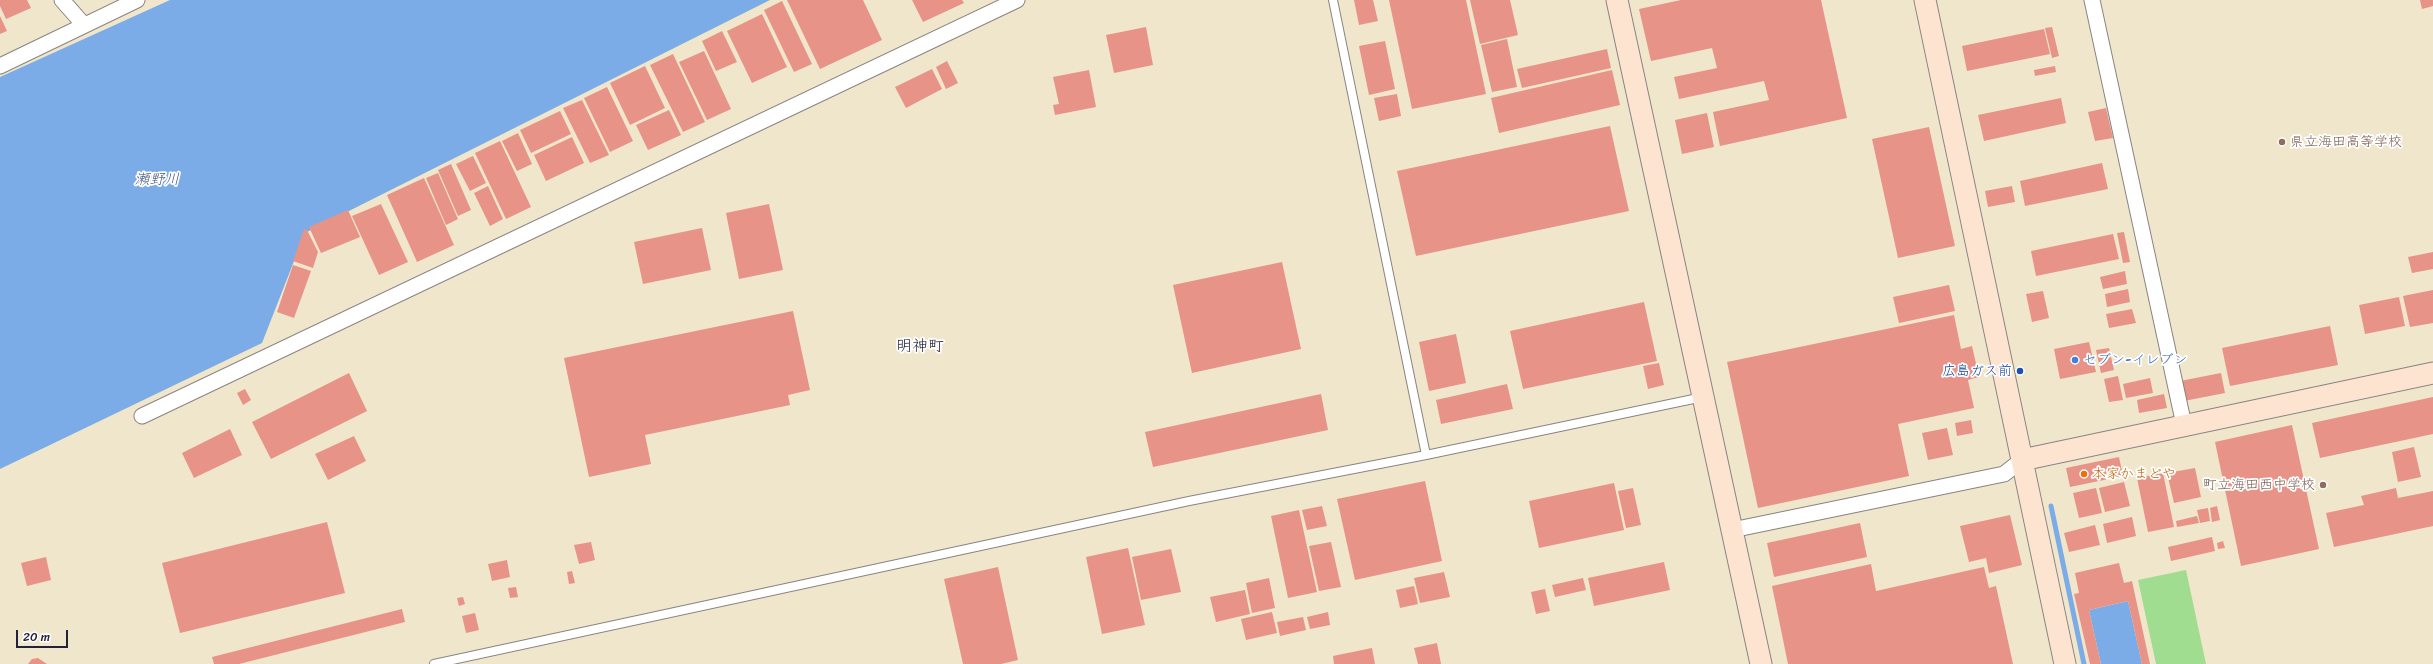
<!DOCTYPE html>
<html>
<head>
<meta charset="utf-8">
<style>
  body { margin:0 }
  #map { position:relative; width:2433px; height:664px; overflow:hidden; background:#f0e6cb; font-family:Sriracha,sans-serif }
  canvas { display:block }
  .scale { position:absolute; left:16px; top:630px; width:52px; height:18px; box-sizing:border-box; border:2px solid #22223b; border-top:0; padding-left:5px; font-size:12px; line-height:14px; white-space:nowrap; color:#22223b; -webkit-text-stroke:3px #fff; paint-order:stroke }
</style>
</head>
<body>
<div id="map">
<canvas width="2433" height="664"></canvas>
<div class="scale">20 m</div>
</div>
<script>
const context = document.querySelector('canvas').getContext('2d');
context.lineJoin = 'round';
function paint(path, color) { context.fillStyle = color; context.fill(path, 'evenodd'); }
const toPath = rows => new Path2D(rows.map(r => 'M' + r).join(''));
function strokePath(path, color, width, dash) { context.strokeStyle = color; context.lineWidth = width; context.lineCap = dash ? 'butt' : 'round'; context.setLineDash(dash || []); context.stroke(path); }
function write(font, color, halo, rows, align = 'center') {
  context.font = font + ' Sriracha,"Klee One",sans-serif'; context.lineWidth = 3.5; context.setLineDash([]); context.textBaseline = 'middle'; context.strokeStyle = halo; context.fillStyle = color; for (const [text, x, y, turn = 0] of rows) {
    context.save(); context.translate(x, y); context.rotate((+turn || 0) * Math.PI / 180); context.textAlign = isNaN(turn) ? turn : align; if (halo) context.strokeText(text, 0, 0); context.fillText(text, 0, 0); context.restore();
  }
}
paint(toPath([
  [2186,570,2206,664,2156,664,2138,580]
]), '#a1dd90');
paint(toPath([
  [170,0,770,0,305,233,262,343,0,469,0,77],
  [2128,601,2142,664,2101,664,2089,610]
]), '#7cace7');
strokePath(toPath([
  [2051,506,2084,664]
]), '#7cace7', 5);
paint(toPath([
  [0,0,27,0,31,8,6,19,0,6],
  [787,0,863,0,882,40,820,69],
  [912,0,962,0,964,3,923,22],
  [1354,0,1373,0,1378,21,1359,25],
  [1389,0,1466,0,1486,94,1412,109],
  [1470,0,1510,0,1518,35,1480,44],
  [1681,0,1821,0,1847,118,1720,146,1713,112,1769,100,1764,81,1679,99,1674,77,1717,68,1712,48,1651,61,1639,9],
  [2420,0,2433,0,2433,6,2422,9],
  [782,1,812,64,794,72,764,10],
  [762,14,787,67,752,83,727,31],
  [0,16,7,31,0,34],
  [1146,27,1153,65,1114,73,1106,35],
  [2052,27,2059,56,2052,58,2045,28],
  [2044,29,2050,54,1967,71,1962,46],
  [722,31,737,62,716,71,702,41],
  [1507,39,1517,87,1492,92,1481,45],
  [1385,41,1395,89,1369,95,1359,46],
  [1607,49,1611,68,1522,88,1517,69],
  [704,51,731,109,707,120,679,62],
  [673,54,705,122,683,132,650,65],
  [947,61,958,83,946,89,936,67],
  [645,66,665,108,630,125,610,83],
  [2055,66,2056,72,2035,76,2034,70],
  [932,69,942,89,906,108,895,87],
  [1089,70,1096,107,1055,115,1053,105,1059,104,1053,77],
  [1612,70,1620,105,1499,133,1491,98],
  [607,87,633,141,610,152,584,98],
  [1397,94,1401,116,1379,121,1374,98],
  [2061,98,2066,123,1984,141,1978,115],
  [582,100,609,155,590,163,563,108],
  [2106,108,2113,138,2095,141,2088,112],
  [669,110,681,135,648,150,636,125],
  [560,111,571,134,531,153,520,130],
  [1707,113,1714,147,1682,154,1675,120],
  [1610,126,1629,211,1416,256,1397,171],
  [1929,127,1955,246,1898,258,1872,139],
  [518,133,532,164,517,171,502,141],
  [572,137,584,163,546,181,534,155],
  [500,141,531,207,506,219,475,153],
  [473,156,486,183,470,191,456,164],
  [2102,163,2108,189,2025,206,2020,181],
  [451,164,471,210,458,216,438,170],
  [438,173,458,219,446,225,426,178],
  [424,178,454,245,417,262,387,195],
  [488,186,503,219,490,226,474,193],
  [2012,186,2015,202,1988,207,1985,191],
  [381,204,408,262,379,275,352,216],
  [769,204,783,270,739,279,726,213],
  [348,210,360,237,321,253,309,227],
  [702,228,711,270,643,284,634,242],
  [304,229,307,230,318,252,313,268,293,261],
  [2124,232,2130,262,2123,263,2117,233],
  [2113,234,2119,259,2036,276,2031,251],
  [2433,252,2433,269,2412,273,2408,257],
  [1282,262,1301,349,1192,373,1173,285],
  [293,265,311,271,294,318,277,312],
  [2125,271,2127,284,2103,289,2100,277],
  [1949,285,1955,311,1899,323,1893,297],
  [2128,289,2130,302,2107,307,2105,294],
  [2433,290,2433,323,2410,327,2403,296],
  [2043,291,2049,318,2032,322,2026,294],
  [2399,297,2405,326,2365,334,2359,305],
  [1644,302,1657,361,1523,389,1510,331],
  [2132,309,2136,323,2109,328,2106,314],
  [793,311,810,390,788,395,790,405,645,435,651,464,589,477,564,358],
  [1954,315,1961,349,1972,346,1979,377,1968,380,1974,408,1898,424,1909,476,1758,508,1727,362],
  [2330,326,2338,365,2230,386,2222,348],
  [1456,334,1466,383,1429,391,1419,342],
  [2089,342,2096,372,2060,379,2054,349],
  [2109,348,2114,370,2101,373,2096,350],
  [1659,363,1664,385,1648,389,1643,366],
  [349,373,367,411,271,459,252,422],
  [2221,373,2225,393,2184,401,2180,381],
  [2118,376,2123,400,2109,402,2104,379],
  [2150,378,2153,393,2126,398,2123,384],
  [1507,384,1513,409,1441,424,1436,400],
  [245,389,251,400,243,405,237,393],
  [1321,394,1328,430,1153,467,1145,432],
  [2164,394,2167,408,2139,413,2137,400],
  [2433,397,2433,434,2320,458,2312,423],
  [1971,420,1973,433,1957,436,1955,423],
  [2292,425,2319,549,2241,566,2215,442],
  [1947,428,1953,455,1928,460,1922,433],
  [230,429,242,455,194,478,182,453],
  [354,436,366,461,328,480,315,454],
  [2414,447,2421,477,2398,482,2392,452],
  [2119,457,2123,476,2070,487,2066,468],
  [2195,468,2201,497,2174,503,2167,473],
  [2163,473,2174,527,2148,532,2137,478],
  [1425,481,1442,561,1355,580,1337,499],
  [2124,482,2130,506,2105,512,2099,488],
  [1614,483,1624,530,1539,548,1529,501],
  [1633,488,1641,525,1626,528,1618,491],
  [2096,488,2102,513,2079,518,2073,493],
  [2396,488,2398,498,2433,491,2433,526,2334,547,2326,513,2364,505,2361,496],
  [1322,506,1327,526,1307,530,1302,510],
  [2217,506,2220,520,2212,522,2210,508],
  [2208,508,2210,521,2200,523,2197,510],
  [1299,510,1317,592,1288,598,1271,516],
  [2010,515,2022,565,1989,573,1986,558,1969,562,1960,526],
  [2197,516,2199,523,2177,527,2176,521],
  [2132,517,2136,536,2107,543,2103,524],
  [327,522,345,593,180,633,162,563],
  [1860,523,1867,557,1774,577,1767,543],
  [2095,525,2100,545,2069,552,2064,533],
  [2212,537,2215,551,2171,561,2168,547],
  [2223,541,2225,548,2218,549,2217,543],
  [591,542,595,560,579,564,574,545],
  [1331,542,1341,587,1319,591,1309,546],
  [1128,548,1145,625,1102,634,1086,557],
  [1171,549,1181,592,1141,600,1132,557],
  [46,557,51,580,27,586,21,563],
  [507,560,510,577,492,581,488,564],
  [1664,562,1670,590,1594,606,1588,578],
  [2119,563,2124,583,2132,581,2150,664,2142,664,2128,601,2089,610,2101,664,2090,664,2074,594,2079,593,2075,573],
  [1871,564,1876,591,1984,567,1989,588,1996,586,2013,664,1788,664,1772,586],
  [998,567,1018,660,1001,664,963,664,944,579],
  [572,571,575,583,569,584,567,572],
  [1444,572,1450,597,1420,603,1414,578],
  [1269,578,1275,608,1252,613,1246,583],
  [1583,578,1586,590,1555,597,1552,585],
  [1414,586,1418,604,1400,608,1396,590],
  [516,587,518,597,510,598,508,588],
  [1545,589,1550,611,1536,614,1531,592],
  [1245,590,1250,614,1216,622,1210,597],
  [463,597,465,604,459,606,457,598],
  [402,609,405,622,239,664,214,664,212,657],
  [1272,612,1277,633,1246,640,1241,619],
  [1328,612,1330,625,1310,629,1307,617],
  [475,613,479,630,466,633,462,616],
  [1303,617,1306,630,1280,636,1277,622],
  [1437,643,1441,664,1418,664,1414,648],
  [1372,648,1375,664,1334,664,1333,656],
  [38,658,47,664,28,664,32,659]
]), '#e79387');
const lane = toPath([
  [1333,0,1426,455],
  [434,664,1189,501,1426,455,1703,397]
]);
const street = toPath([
  [62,0,84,25],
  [2092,0,2184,425],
  [0,66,137,0],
  [142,416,1017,0],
  [1732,530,2004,474,2022,460]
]);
const secondary = toPath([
  [1617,0,1761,664],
  [1925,0,2065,664],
  [2022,460,2433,373]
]);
strokePath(lane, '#898483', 10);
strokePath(street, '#898483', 17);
strokePath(secondary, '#898483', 23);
strokePath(lane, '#fff', 8);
strokePath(street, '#fff', 15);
strokePath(secondary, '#fde4d0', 21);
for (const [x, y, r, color] of [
  [2282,142,4,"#8d6e63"],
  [2075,360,4,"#3f7fe0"],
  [2020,371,4,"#1a4fb4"],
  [2084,474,4,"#e8710a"],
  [2323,485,4,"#8d6e63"]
]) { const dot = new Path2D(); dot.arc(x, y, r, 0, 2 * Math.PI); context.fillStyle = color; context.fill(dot); strokePath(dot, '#fff', 1.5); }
write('14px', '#785e54', '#fff', [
  ["県立海田高等学校",2290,142],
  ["町立海田西中学校",2315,485,"right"]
], 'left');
write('14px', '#366cbe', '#fff', [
  ["セブン-イレブン",2083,360]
], 'left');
write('14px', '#164399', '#fff', [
  ["広島ガス前",2012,371]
], 'right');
write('14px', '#c56008', '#fff', [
  ["本家かまどや",2092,474]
], 'left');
write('italic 15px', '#465980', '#fff', [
  ["瀬野川",157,180]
]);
write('16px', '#22223b', '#fff', [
  ["明神町",920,347]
]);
</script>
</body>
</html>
